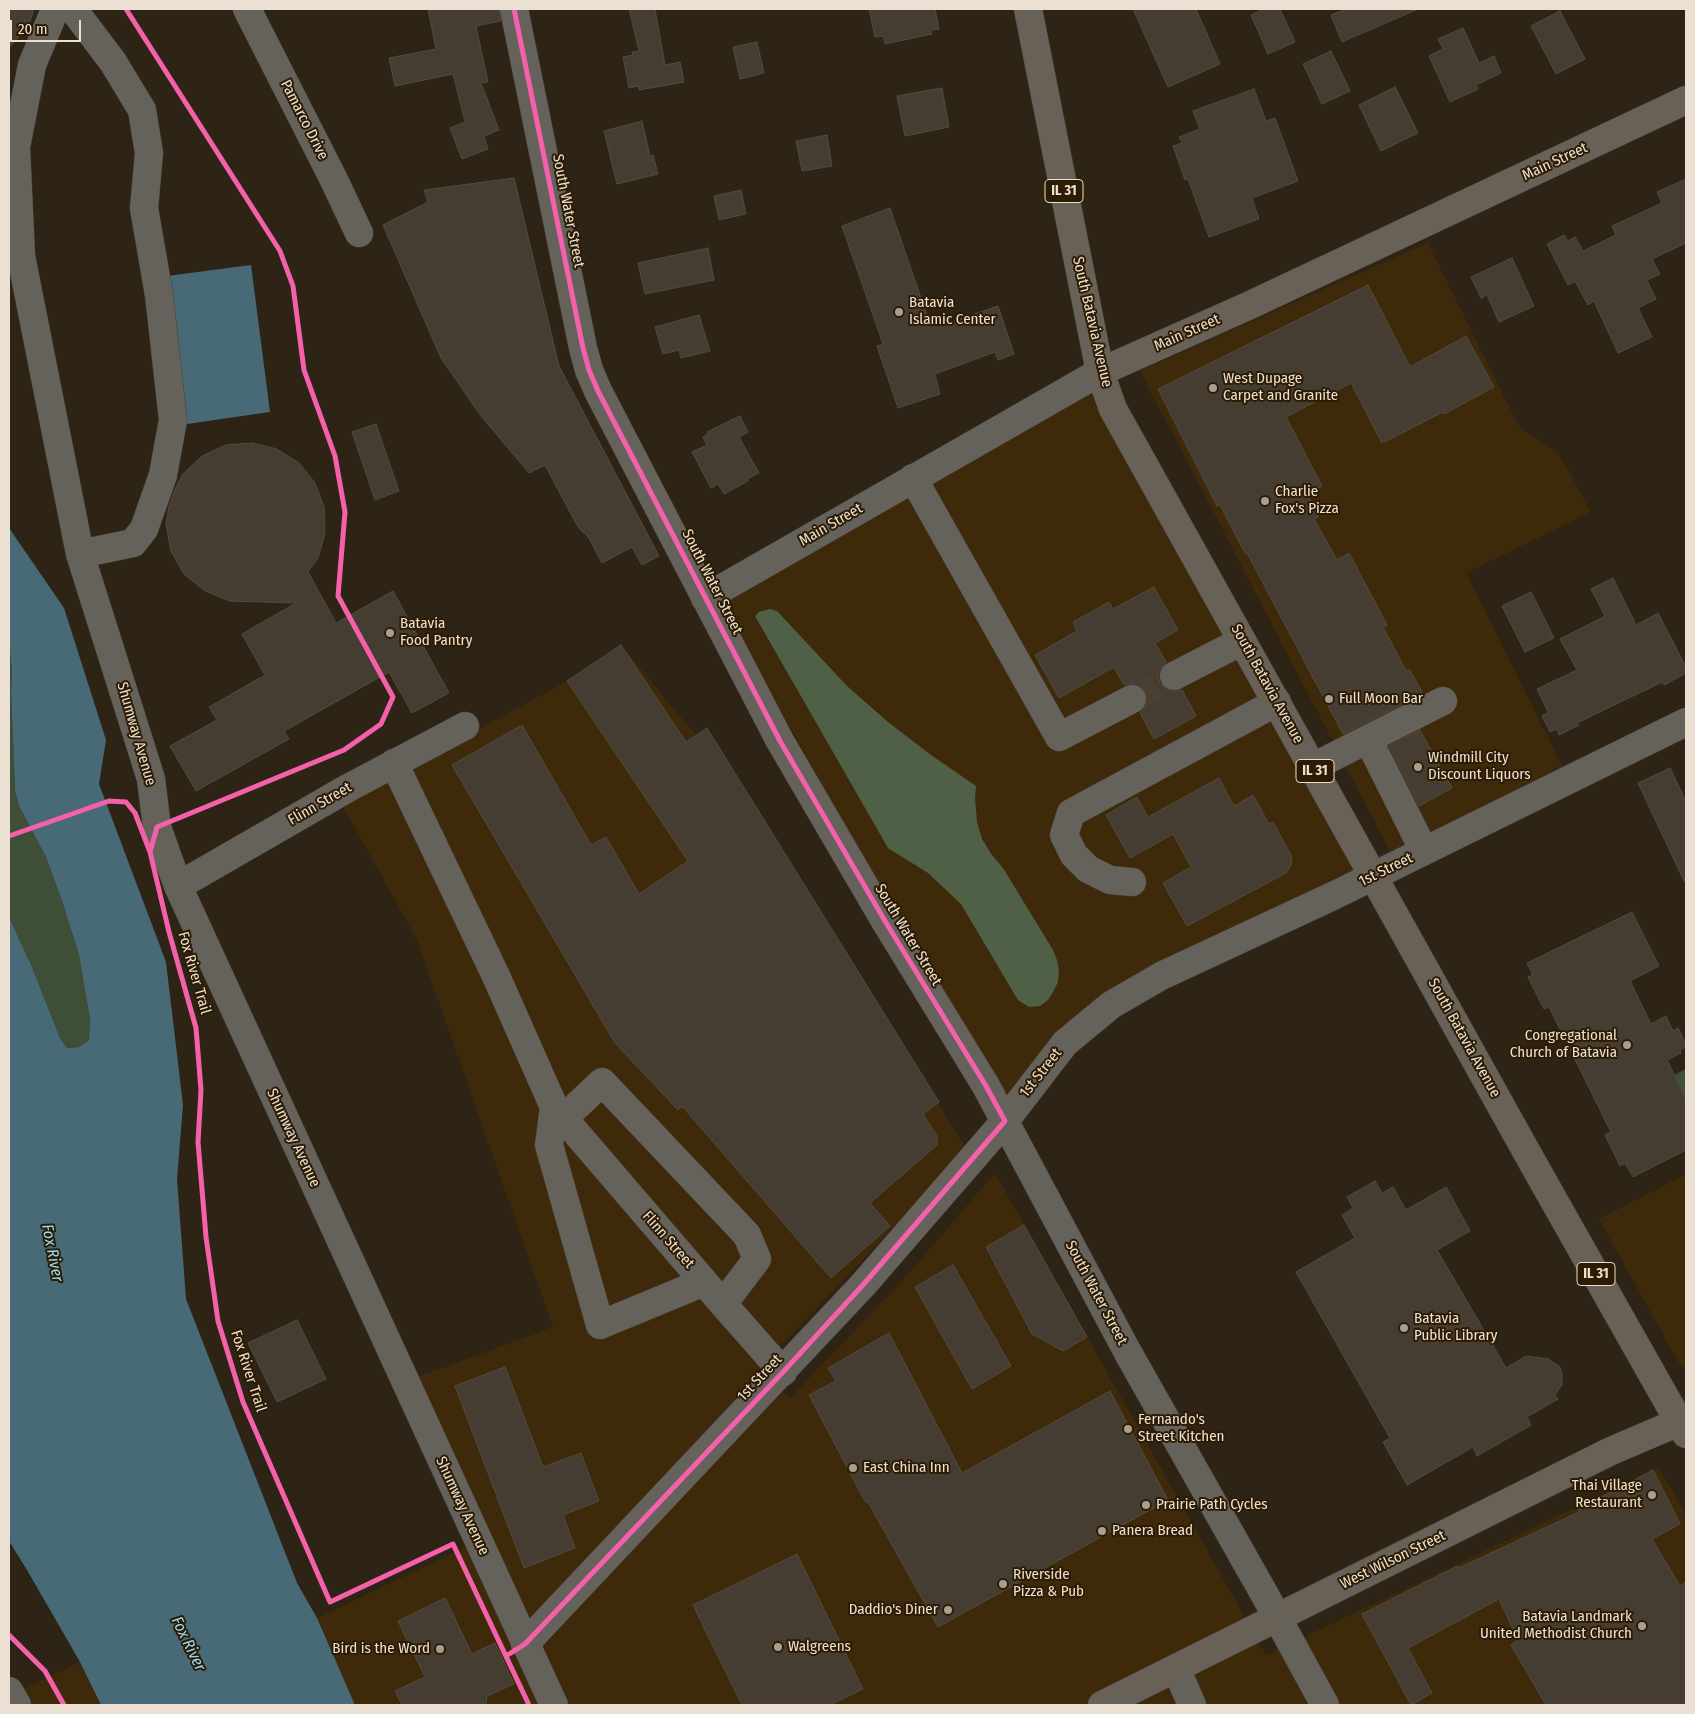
<!DOCTYPE html>
<html>
<head>
<meta charset="utf-8">
<style>
  body { margin:0 }
  #map { position:relative; width:1695px; height:1714px; overflow:hidden; background:#2d2416; font-family:"Fira Sans Condensed",sans-serif }
  canvas { display:block }
  .frame { position:absolute; inset:0; border:10px solid #ece0d2; pointer-events:none }
  .scale { position:absolute; left:10px; top:20px; width:71px; height:22px; box-sizing:border-box; border:2px solid #ece0d2; border-top:0; padding-left:6px; font-size:15px; line-height:18px; white-space:nowrap; color:#ece0d2; -webkit-text-stroke:4px #2d1c03; paint-order:stroke }
</style>
</head>
<body>
<div id="map">
<canvas width="1695" height="1714"></canvas>
<div class="frame"></div>
<div class="scale">20 m</div>
</div>
<script>
const context = document.querySelector('canvas').getContext('2d');
context.lineJoin = 'round';
function paint(path, color) { context.fillStyle = color; context.fill(path, 'evenodd'); }
const toPath = rows => new Path2D(rows.map(r => 'M' + r).join(''));
function strokePath(path, color, width, dash) { context.strokeStyle = color; context.lineWidth = width; context.lineCap = dash ? 'butt' : 'round'; context.setLineDash(dash || []); context.stroke(path); }
function write(font, color, halo, rows, align = 'center') {
  context.font = font + ' "Fira Sans Condensed",sans-serif'; context.lineWidth = 4; context.setLineDash([]); context.textBaseline = 'middle'; context.strokeStyle = halo; context.fillStyle = color; for (const [text, x, y, turn = 0] of rows) {
    context.save(); context.translate(x, y); context.rotate((+turn || 0) * Math.PI / 180); context.textAlign = isNaN(turn) ? turn : align; if (halo) context.strokeText(text, 0, 0); context.fillText(text, 0, 0); context.restore();
  }
}
paint(toPath([
  [1428,243,1518,425,1535,438,1558,452,1591,512,1466,573,1562,766,1392,855,1140,371],
  [1090,384,1360,872,1156,969,1001,1106,719,599],
  [625,650,700,740,790,862,967,1150,757,1371,790,1398,904,1279,995,1173,1266,1655,1659,1468,1686,1515,1686,1705,355,1705,317,1618,489,1536,415,1378,553,1327,417,940,341,803],
  [1686,1174,1686,1370,1680,1365,1599,1219],
  [80,1662,101,1705,9,1705,9,1696]
]), '#3e2a0a');
paint(toPath([
  [9,644,12,670,11,691,15,790,19,806,46,857,62,901,79,955,90,1020,89,1040,79,1047,67,1048,60,1038,32,967,9,917],
  [1686,1069,1686,1099,1674,1075]
]), '#3f4e36');
paint(toPath([
  [770,609,777,611,847,686,888,722,931,755,976,786,975,798,977,822,982,839,992,855,1003,868,1053,950,1057,960,1059,971,1058,982,1053,992,1048,1000,1040,1006,1029,1007,1018,1000,961,904,928,873,888,848,755,616,759,612]
]), '#506046');
paint(toPath([
  [251,265,270,412,187,424,167,276],
  [9,528,64,608,106,740,99,784,166,962,183,1105,177,1179,186,1299,297,1583,317,1618,355,1705,101,1705,80,1662,27,1570,9,1541,9,917,32,967,60,1038,67,1048,79,1047,89,1040,90,1020,79,955,62,901,46,857,19,806,15,790,11,691,12,670,9,644]
]), '#476a76');
const building = toPath([
  [9,9,34,9,29,24,9,48,9,9],
  [428,9,499,9,501,21,476,26,488,82,481,83,499,130,484,136,488,149,462,159,450,128,465,122,453,74,395,86,389,58,436,49,428,9],
  [629,9,655,9,665,65,680,62,684,82,639,90,639,86,629,88,623,57,633,55,632,52,639,51,629,9],
  [869,9,935,9,939,29,931,30,932,34,885,44,883,36,875,37,869,9],
  [1133,9,1196,9,1220,64,1168,87,1133,9],
  [1264,9,1280,9,1295,42,1268,54,1251,15,1264,9],
  [1346,9,1418,9,1342,42,1331,15,1346,9],
  [1560,11,1585,59,1556,74,1531,26,1560,11],
  [1463,28,1479,63,1494,56,1501,73,1476,85,1478,89,1450,102,1429,56,1443,49,1438,39,1463,28],
  [757,42,764,73,740,79,733,47,757,42],
  [1331,51,1350,91,1322,104,1303,64,1331,51],
  [1395,87,1418,133,1381,151,1359,105,1395,87],
  [942,88,949,127,905,136,897,96,942,88],
  [1254,89,1266,121,1275,118,1298,181,1252,198,1259,219,1209,237,1188,179,1185,180,1173,146,1182,143,1179,137,1200,129,1193,111,1254,89],
  [642,121,650,156,653,155,658,174,617,184,604,131,642,121],
  [827,135,832,166,802,171,796,141,827,135],
  [514,178,559,366,659,556,642,565,632,547,602,563,589,538,578,527,545,465,529,473,481,416,441,358,383,225,428,202,424,190,514,178],
  [1686,179,1686,243,1652,259,1660,274,1647,280,1656,299,1638,308,1652,337,1618,353,1594,301,1588,305,1575,281,1568,285,1547,244,1564,235,1568,241,1575,237,1583,251,1616,235,1612,226,1662,203,1657,192,1686,179],
  [741,190,746,214,719,220,714,196,741,190],
  [890,208,930,324,948,318,949,323,998,306,1014,354,998,360,995,352,935,374,940,394,898,408,877,346,883,344,842,226,890,208],
  [708,248,714,280,645,294,638,263,708,248],
  [1512,258,1534,306,1499,322,1487,295,1481,298,1471,277,1512,258],
  [1368,285,1410,367,1466,336,1494,387,1444,414,1443,412,1382,443,1351,383,1286,417,1322,486,1307,494,1318,517,1314,519,1337,560,1349,553,1387,625,1383,627,1406,671,1410,670,1423,694,1343,734,1247,553,1245,553,1220,505,1217,506,1158,389,1368,285],
  [699,315,710,351,681,358,679,350,663,354,655,327,699,315],
  [740,416,748,432,739,437,759,473,747,479,748,481,724,494,718,484,711,488,692,452,707,445,703,437,708,434,707,432,740,416],
  [376,424,399,491,375,500,352,432,376,424],
  [252,443,277,449,299,463,315,483,324,507,325,533,318,558,308,572,336,623,393,591,449,693,412,713,389,672,284,731,289,739,196,791,170,746,217,720,209,707,265,675,242,634,296,603,230,601,205,591,184,574,171,551,166,524,169,506,175,489,183,474,202,456,226,445,252,443],
  [1613,578,1636,625,1658,613,1686,667,1686,673,1664,685,1662,682,1577,723,1579,725,1559,735,1557,729,1550,732,1542,716,1548,712,1537,689,1577,670,1560,639,1605,616,1591,589,1613,578],
  [1154,587,1178,630,1155,643,1166,662,1161,668,1158,675,1160,683,1166,689,1174,692,1182,690,1196,716,1154,739,1140,713,1145,708,1148,700,1146,691,1141,686,1133,683,1124,685,1114,667,1059,698,1035,655,1077,631,1073,622,1109,602,1113,609,1154,587],
  [1531,592,1554,638,1525,652,1502,606,1531,592],
  [621,645,686,742,707,728,939,1102,923,1114,937,1136,937,1145,870,1203,890,1226,831,1278,682,1106,678,1110,615,1043,452,765,522,725,591,845,606,837,639,894,688,861,567,681,621,645],
  [1420,730,1452,788,1419,806,1389,746,1420,730],
  [1670,768,1686,801,1686,885,1638,783,1670,768],
  [1219,778,1234,806,1253,795,1269,824,1273,822,1292,857,1291,865,1286,873,1187,926,1163,883,1191,867,1173,834,1130,858,1106,815,1137,797,1148,817,1219,778],
  [1632,912,1659,966,1630,981,1651,1024,1666,1016,1673,1031,1678,1028,1686,1044,1686,1047,1680,1050,1681,1053,1667,1060,1686,1099,1686,1150,1633,1177,1625,1163,1620,1166,1605,1135,1611,1132,1549,1007,1544,1009,1528,977,1533,975,1527,963,1632,912],
  [1375,1181,1382,1193,1393,1187,1406,1210,1446,1187,1470,1231,1437,1250,1506,1368,1526,1356,1548,1359,1559,1366,1562,1373,1562,1385,1555,1395,1558,1399,1527,1417,1531,1425,1477,1456,1473,1447,1407,1485,1383,1442,1390,1438,1296,1272,1355,1238,1342,1215,1353,1208,1347,1197,1375,1181],
  [1024,1225,1087,1337,1063,1351,1032,1334,986,1247,1024,1225],
  [953,1265,1011,1366,972,1389,915,1287,953,1265],
  [297,1320,326,1379,277,1402,248,1343,297,1320],
  [889,1333,962,1473,1110,1391,1168,1500,938,1627,868,1502,866,1503,809,1395,836,1381,828,1368,889,1333],
  [505,1367,543,1467,581,1453,599,1501,563,1515,575,1548,524,1568,455,1386,505,1367],
  [1653,1470,1680,1524,1652,1539,1680,1586,1686,1582,1686,1705,1546,1705,1511,1645,1518,1640,1499,1599,1408,1648,1432,1693,1411,1705,1362,1614,1458,1566,1459,1568,1579,1512,1578,1509,1653,1470],
  [797,1554,863,1689,830,1705,742,1705,693,1605,797,1554],
  [445,1598,472,1654,495,1643,514,1684,487,1696,486,1705,402,1705,395,1691,425,1677,398,1621,445,1598]
]);
paint(building, '#453d31');
strokePath(building, '#534b3f', 1);
strokePath(toPath([
  [1132,699,1174,676]
]), '#4a4032', 28, [28, 14]);
const minor = toPath([
  [57,9,54,12,32,65,16,147,21,256,80,554,151,779,157,827,178,886,554,1705],
  [73,9,113,62,142,110,149,153,144,208,159,295,173,420,163,475,144,529,133,543,80,554],
  [247,9,333,178,359,233],
  [514,9,583,348,589,370,598,391,780,741,885,921,986,1086,1127,1351,1266,1597,1325,1705],
  [913,478,1059,737,1132,699],
  [705,598,1100,372],
  [1174,676,1242,641],
  [1368,739,1424,851],
  [394,763,496,976,554,1107,549,1145,600,1325,704,1282],
  [1313,767,1443,701],
  [1132,882,1110,880,1088,869,1074,855,1064,835,1071,813,1277,702],
  [178,886,348,788,465,726],
  [554,1107,723,1304,783,1372],
  [564,1118,602,1082,747,1235,757,1259,723,1304],
  [525,1644,862,1286,1005,1121,1065,1043,1111,1005,1161,976,1335,895,1686,722],
  [1176,1668,1192,1705],
  [9,1691,17,1705]
]);
const major = toPath([
  [1028,9,1100,372,1113,409,1535,1167,1686,1434],
  [1100,372,1248,306,1686,100],
  [1102,1705,1611,1451,1686,1419]
]);
strokePath(minor, '#4a4136', 29);
strokePath(major, '#4a4136', 29);
strokePath(minor, '#65625c', 28);
strokePath(major, '#676157', 28);
strokePath(toPath([
  [126,9,280,251,293,286,304,370,335,456,345,512,338,596,393,697,381,724,344,750,157,827,150,852,169,932,196,1028,201,1090,198,1142,206,1237,218,1321,243,1402,330,1602,453,1544,529,1705],
  [9,836,109,801,126,802,135,813,150,852],
  [9,1635,45,1671,64,1705],
  [506,1656,525,1644,783,1372,862,1286,1005,1121,986,1086,885,921,780,741,598,391,589,370,583,348,514,9]
]), '#f560ab', 5);
for (const [x, y, r, color] of [
  [899,312,5,"#a99e90"],
  [1213,388,5,"#a99e90"],
  [1265,501,5,"#a99e90"],
  [390,633,5,"#a99e90"],
  [1329,699,5,"#a99e90"],
  [1418,767,5,"#a99e90"],
  [1627,1045,5,"#a99e90"],
  [1404,1328,5,"#a99e90"],
  [1128,1429,5,"#a99e90"],
  [853,1468,5,"#a99e90"],
  [1652,1495,5,"#a99e90"],
  [1146,1505,5,"#a99e90"],
  [1102,1531,5,"#a99e90"],
  [1003,1584,5,"#a99e90"],
  [948,1610,5,"#a99e90"],
  [1642,1626,5,"#a99e90"],
  [778,1647,5,"#a99e90"],
  [440,1649,5,"#a99e90"]
]) { const dot = new Path2D(); dot.arc(x, y, r, 0, 2 * Math.PI); context.fillStyle = color; context.fill(dot); strokePath(dot, '#2d1c03', 2); }
for (const [x, y, w] of [
  [1064,191,38],
  [1315,771,38],
  [1596,1274,38]
]) { const box = new Path2D(); box.roundRect(x - w / 2, y - 11.5, w, 23, 4); context.fillStyle = '#2d1c03'; context.fill(box); strokePath(box, '#ece0d2', 1); }
write('bold 14px', '#ece0d2', null, [
  ["IL 31",1064,191],
  ["IL 31",1315,771],
  ["IL 31",1596,1274]
]);
write('15px', '#ece0d2', '#2d1c03', [
  ["Pamarco Drive",304,120,63],
  ["Main Street",1555,162,-25],
  ["South Water Street",568,211,79],
  ["South Batavia Avenue",1092,322,77],
  ["Main Street",1187,333,-24],
  ["Main Street",831,525,-30],
  ["South Water Street",712,582,63],
  ["South Batavia Avenue",1267,684,61],
  ["Shumway Avenue",136,734,74],
  ["Flinn Street",320,804,-30],
  ["1st Street",1386,870,-26],
  ["South Water Street",908,935,59],
  ["Fox River Trail",194,973,74],
  ["South Batavia Avenue",1464,1038,61],
  ["1st Street",1041,1073,-52],
  ["Shumway Avenue",293,1138,65],
  ["Flinn Street",668,1240,49],
  ["South Water Street",1096,1293,62],
  ["Fox River Trail",248,1371,72],
  ["1st Street",760,1378,-47],
  ["Shumway Avenue",462,1506,65],
  ["West Wilson Street",1393,1560,-26]
]);
write('15px', '#ece0d2', '#2d1c03', [
  ["Batavia",909,303],
  ["Islamic Center",909,320],
  ["West Dupage",1223,379],
  ["Carpet and Granite",1223,396],
  ["Charlie",1275,492],
  ["Fox's Pizza",1275,509],
  ["Batavia",400,624],
  ["Food Pantry",400,641],
  ["Full Moon Bar",1339,699],
  ["Windmill City",1428,758],
  ["Discount Liquors",1428,775],
  ["Congregational",1617,1036,"right"],
  ["Church of Batavia",1617,1053,"right"],
  ["Batavia",1414,1319],
  ["Public Library",1414,1336],
  ["Fernando's",1138,1420],
  ["Street Kitchen",1138,1437],
  ["East China Inn",863,1468],
  ["Thai Village",1642,1486,"right"],
  ["Restaurant",1642,1503,"right"],
  ["Prairie Path Cycles",1156,1505],
  ["Panera Bread",1112,1531],
  ["Riverside",1013,1575],
  ["Pizza & Pub",1013,1592],
  ["Daddio's Diner",938,1610,"right"],
  ["Batavia Landmark",1632,1617,"right"],
  ["United Methodist Church",1632,1634,"right"],
  ["Walgreens",788,1647],
  ["Bird is the Word",430,1649,"right"]
], 'left');
write('italic 16px', '#96def6', '#2d1c03', [
  ["Fox River",52,1253,79],
  ["Fox River",188,1644,64]
]);
</script>
</body>
</html>
